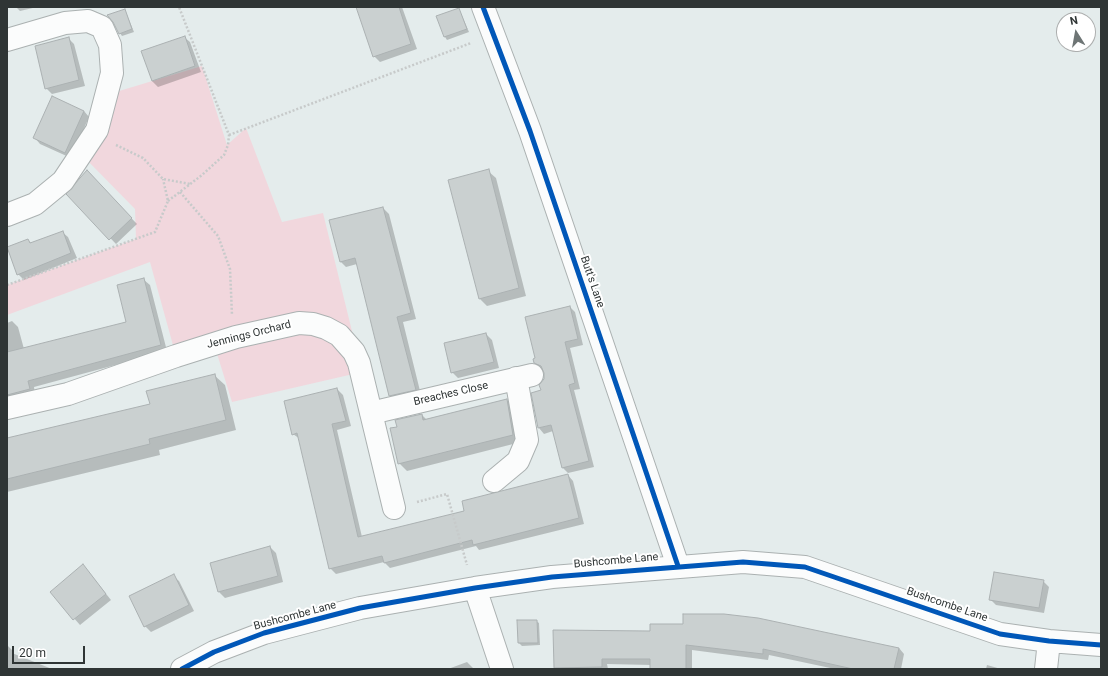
<!DOCTYPE html>
<html>
<head>
<meta charset="utf-8">
<style>
  body { margin:0 }
  #map { position:relative; width:1108px; height:676px; overflow:hidden; background:#e4ecec; font-family:Roboto,sans-serif }
  canvas { display:block }
  .frame { position:absolute; inset:0; border:8px solid #2f3535; pointer-events:none }
  .north { position:absolute; left:1056px; top:12px; width:40px; height:40px; box-sizing:border-box; background:#fff; border:1px solid #acaeae; border-radius:50%; rotate:349deg; font-size:11px; font-weight:700; line-height:16px; text-align:center; color:#2f3535 }
  .north::after { content:''; display:block; margin:auto; width:14px; height:18px; background:#6e7575; clip-path:polygon(50% 0,100% 100%,50% 72%,0 100%) }
  .scale { position:absolute; left:12px; top:646px; width:73px; height:18px; box-sizing:border-box; border:2px solid #2f3535; border-top:0; padding-left:5px; font-size:12px; line-height:14px; white-space:nowrap; color:#2f3535; -webkit-text-stroke:3px #fff; paint-order:stroke }
</style>
</head>
<body>
<div id="map">
<canvas width="1108" height="676"></canvas>
<div class="frame"></div>
<div class="north">N</div>
<div class="scale">20 m</div>
</div>
<script>
const context = document.querySelector('canvas').getContext('2d');
context.lineJoin = 'round';
function paint(path, color) { context.fillStyle = color; context.fill(path, 'evenodd'); }
const toPath = rows => new Path2D(rows.map(r => 'M' + r).join(''));
function strokePath(path, color, width, dash) { context.strokeStyle = color; context.lineWidth = width; context.lineCap = dash ? 'butt' : 'round'; context.setLineDash(dash || []); context.stroke(path); }
function write(font, color, halo, rows, align = 'center') {
  context.font = font + ' Roboto,sans-serif'; context.lineWidth = 4; context.setLineDash([]); context.textBaseline = 'middle'; context.strokeStyle = halo; context.fillStyle = color; for (const [text, x, y, turn = 0] of rows) {
    context.save(); context.translate(x, y); context.rotate((+turn || 0) * Math.PI / 180); context.textAlign = isNaN(turn) ? turn : align; if (halo) context.strokeText(text, 0, 0); context.fillText(text, 0, 0); context.restore();
  }
}
paint(toPath([
  [202,66,227,145,246,128,282,222,323,213,362,372,232,402,214,344,176,356,150,262,7,315,7,285,136,239,135,209,81,154,106,95]
]), '#f1d7dd');
paint(toPath([
  [16,7,37,7,20,11],
  [361,7,402,7,417,49,380,62,374,56],
  [459,9,469,32,447,40,445,37,438,17],
  [125,10,134,32,122,36,120,33],
  [184,37,190,42,201,72,158,87,152,81,142,52],
  [69,39,74,44,85,86,52,94,46,88],
  [84,111,89,117,71,158,40,144,35,138],
  [488,171,496,178,526,296,487,306,480,299],
  [87,172,137,224,116,244,68,194],
  [383,208,389,214,416,319,403,322,421,395,396,401,390,395,357,264,346,267,340,261],
  [62,232,68,237,77,258,24,280,18,274,7,248,28,240,32,244],
  [144,280,150,285,167,351,34,387,35,394,7,402,7,323,12,321,18,327,24,349,127,323],
  [570,307,575,312,583,345,570,348,580,389,574,390,594,467,568,473,563,468,553,431,544,434,539,428,532,394,542,391,545,379,544,370,535,362,536,359],
  [486,334,492,340,499,368,458,378,452,372],
  [214,375,225,385,236,430,159,450,160,455,7,492,7,439,151,405],
  [337,389,343,395,351,426,337,430,362,537,465,511,568,475,573,481,584,524,479,550,476,546,390,568,384,562,336,574,330,568,300,439,293,434],
  [507,400,514,408,521,442,407,471,399,463,398,427,422,415,427,420],
  [270,547,276,553,283,582,225,598,219,592],
  [83,565,111,600,80,625,51,592],
  [173,576,179,581,194,611,151,632,145,626],
  [1043,581,1049,587,1044,613,996,605,990,599],
  [536,621,539,623,540,645,522,646,519,643],
  [554,631,899,648,904,654,901,669,835,669,769,655,768,660,692,650,692,669,651,669,651,665,607,664,608,669,556,669],
  [7,645,13,651,12,653,52,669,7,669],
  [467,662,474,669,448,669],
  [987,665,1001,669,986,669]
]), '#0003');
const building = toPath([
  [356,7,399,7,411,44,373,57,356,7],
  [459,8,467,29,444,37,436,16,459,8],
  [125,9,132,29,119,34,113,22,107,15,125,9],
  [185,36,195,66,152,81,141,51,185,36],
  [69,37,79,80,45,89,35,46,69,37],
  [52,96,84,111,65,153,33,138,52,96],
  [489,169,519,288,479,299,448,180,489,169],
  [87,170,132,218,109,240,66,194,87,170],
  [383,207,411,313,397,317,416,390,389,396,355,258,340,262,329,220,383,207],
  [63,231,71,253,17,275,7,247,28,239,30,243,63,231],
  [144,278,161,345,28,381,30,389,7,395,7,352,126,322,117,285,144,278],
  [570,306,578,339,565,342,575,383,569,385,589,461,562,468,551,425,538,428,531,393,541,390,539,385,544,379,544,373,541,366,534,363,533,359,535,358,525,317,570,306],
  [486,333,494,362,451,373,444,343,486,333],
  [215,374,226,420,149,439,150,444,7,479,7,438,150,404,146,391,215,374],
  [337,388,346,421,332,424,358,537,464,511,462,501,568,474,579,518,473,545,472,540,384,563,382,556,329,569,297,433,292,435,284,401,337,388],
  [507,399,513,435,398,464,390,428,397,427,395,420,422,414,423,420,507,399],
  [270,546,278,576,218,592,210,563,270,546],
  [83,564,106,594,73,620,50,592,83,564],
  [994,572,1044,580,1039,608,989,600,994,572],
  [174,574,189,605,144,627,129,596,174,574],
  [683,614,724,614,758,618,899,648,894,669,853,669,763,649,763,654,686,645,686,669,650,669,650,659,602,659,602,667,554,668,553,630,650,631,650,624,683,624,683,614],
  [517,620,537,620,538,643,518,643,517,620]
]);
paint(building, '#cad0d0');
strokePath(building, '#abb1b2', 1);
const minor = toPath([
  [483,7,530,131,678,566],
  [7,40,65,23,88,21,102,27,110,45,112,73,97,130,63,181,35,204,7,215],
  [7,408,68,394,176,356,236,337,299,323,313,324,326,328,339,335,354,352,359,363,394,508],
  [371,413,532,375],
  [494,481,518,461,527,440,516,378],
  [475,588,502,669],
  [182,669,214,652,264,633,360,608,475,588,552,577,743,562,805,567,1000,634,1049,641,1101,645],
  [1046,669,1049,641]
]);
strokePath(minor, '#abb1b1', 24);
strokePath(toPath([
  [229,135,471,43],
  [116,145,143,158,163,179,190,184],
  [180,192,218,236,230,269,232,315],
  [168,201,202,175,224,155,228,145,229,135,179,7],
  [7,285,155,232,168,201,163,179],
  [417,502,447,494,467,565]
]), '#c7caca', 2.5, [2, 2]);
strokePath(minor, '#fbfcfc', 22);
strokePath(toPath([
  [483,7,530,131,678,566],
  [182,669,214,652,264,633,360,608,475,588,552,577,743,562,805,567,1000,634,1049,641,1101,645]
]), '#0057b8', 5);
write('11px', '#2f3535', '#fff', [
  ["Butt's Lane",592,282,71],
  ["Jennings Orchard",249,335,-14],
  ["Breaches Close",451,394,-13],
  ["Bushcombe Lane",616,561,-5],
  ["Bushcombe Lane",947,605,19],
  ["Bushcombe Lane",295,616,-15]
]);
</script>
</body>
</html>
